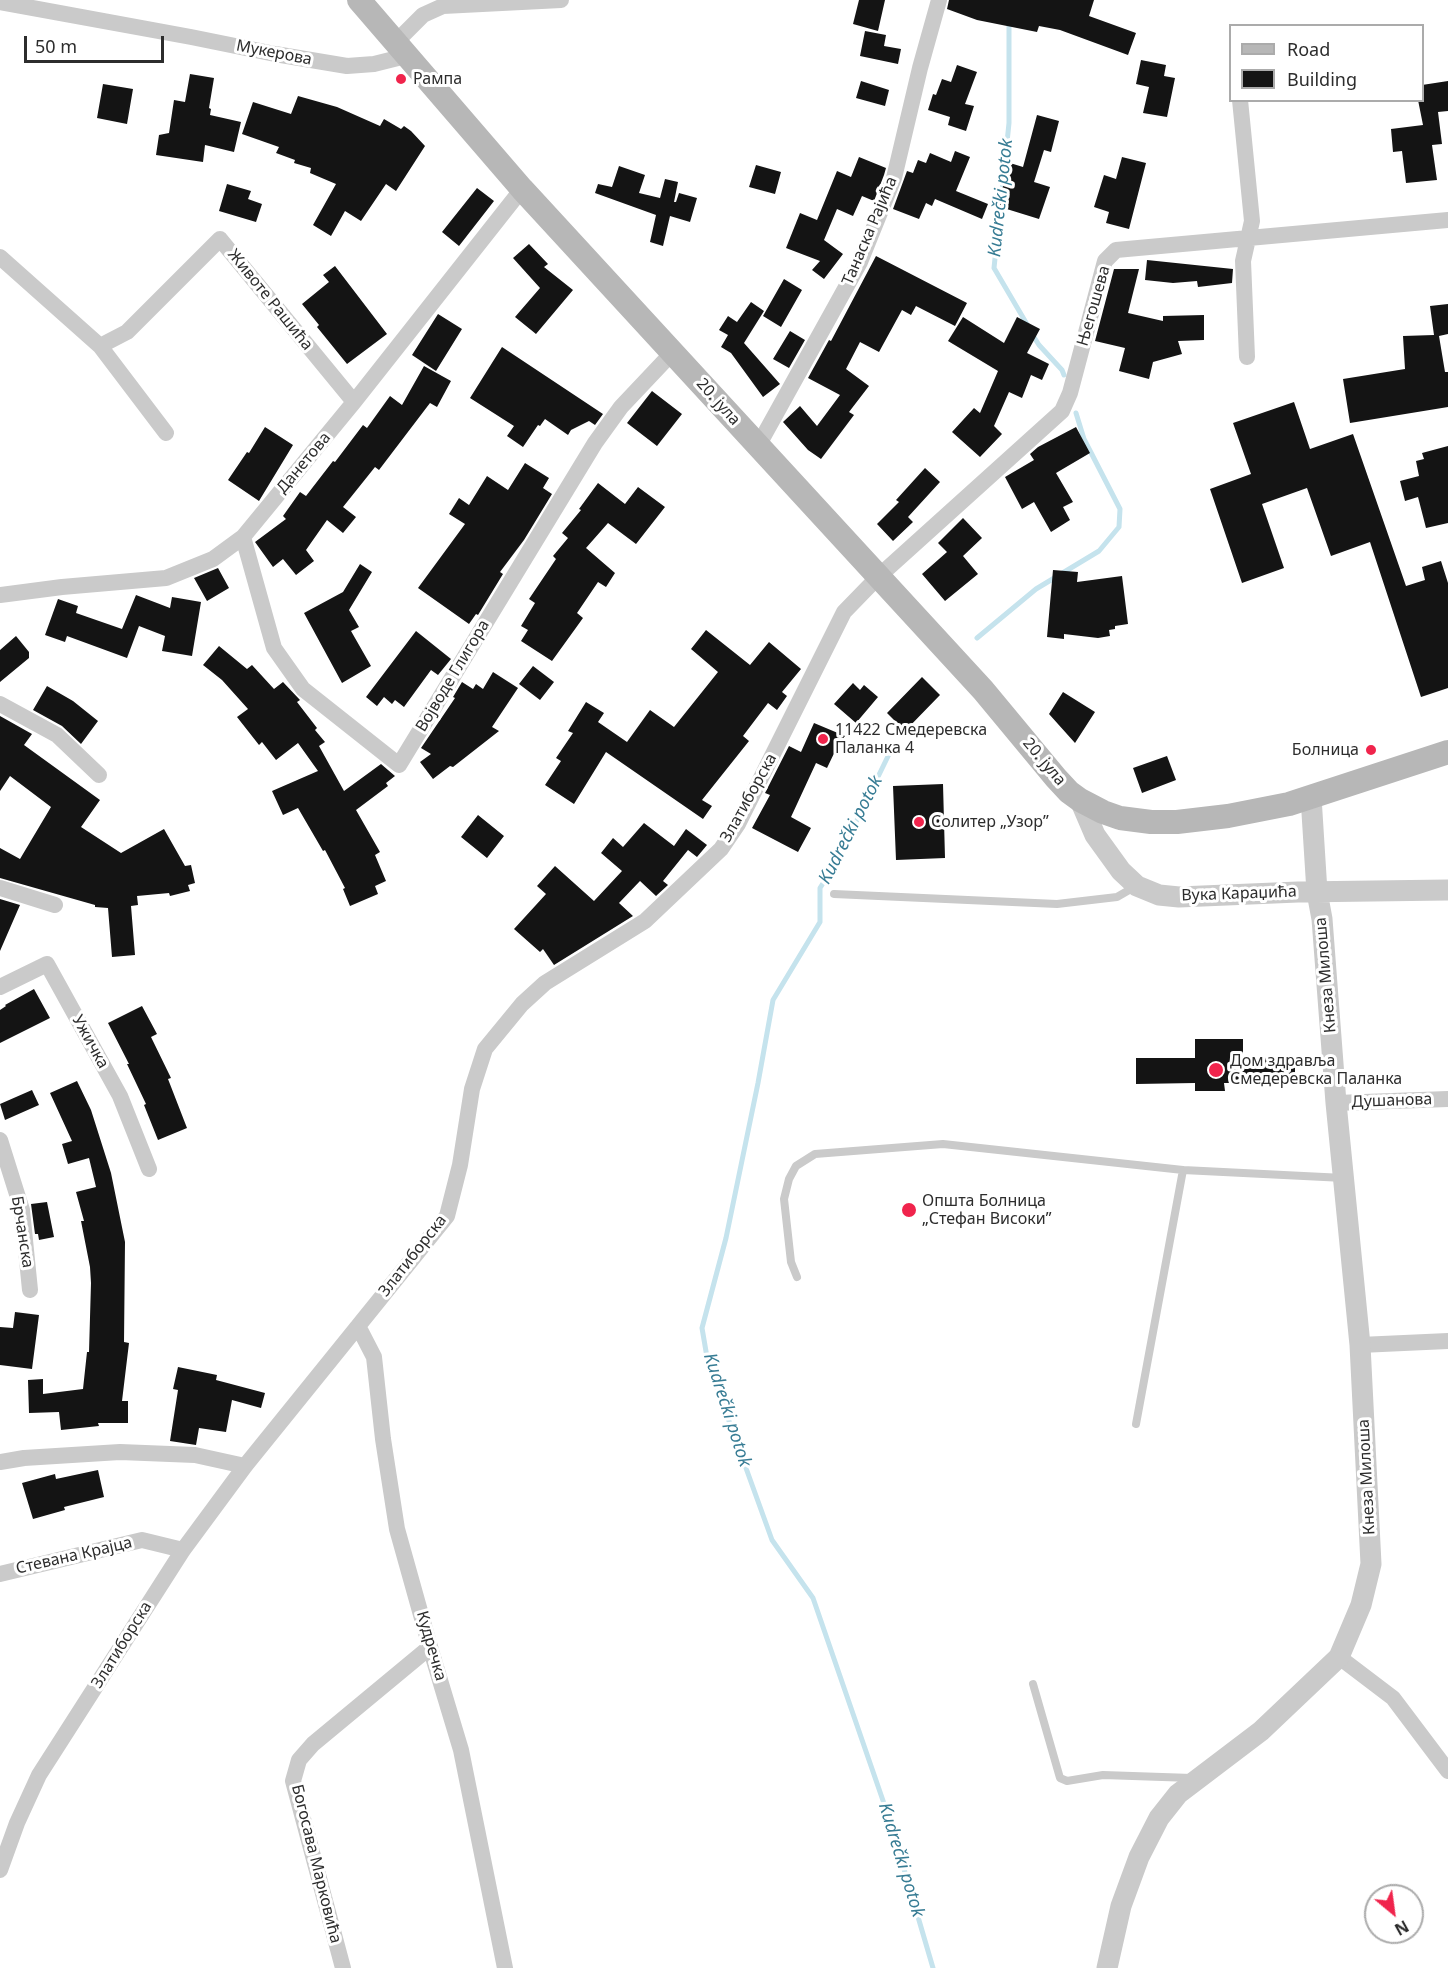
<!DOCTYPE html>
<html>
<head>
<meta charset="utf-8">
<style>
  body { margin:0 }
  #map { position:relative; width:1448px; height:1968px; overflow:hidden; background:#fff; font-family:"Noto Sans",sans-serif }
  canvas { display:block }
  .legend { position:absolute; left:1229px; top:24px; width:195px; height:78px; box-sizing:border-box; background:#fff; border:2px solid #ababab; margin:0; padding:8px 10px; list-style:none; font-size:18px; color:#2d2d2d }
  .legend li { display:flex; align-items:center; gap:12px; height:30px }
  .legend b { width:30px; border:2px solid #ababab }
  .north { position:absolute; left:1364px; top:1884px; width:60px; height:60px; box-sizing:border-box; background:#fff; border:2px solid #ababab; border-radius:50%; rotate:151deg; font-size:16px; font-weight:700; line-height:24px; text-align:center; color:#2d2d2d }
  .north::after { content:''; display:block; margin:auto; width:21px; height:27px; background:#f0244c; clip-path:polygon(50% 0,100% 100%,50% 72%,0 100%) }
  .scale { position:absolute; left:24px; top:36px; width:140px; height:27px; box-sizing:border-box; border:3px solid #2d2d2d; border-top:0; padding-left:8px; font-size:18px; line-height:21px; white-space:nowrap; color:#2d2d2d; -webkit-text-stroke:4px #fff; paint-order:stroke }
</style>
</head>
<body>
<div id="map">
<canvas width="1448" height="1968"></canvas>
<ul class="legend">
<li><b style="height:8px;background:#b7b7b7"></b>Road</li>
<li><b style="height:16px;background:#141414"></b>Building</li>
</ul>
<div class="north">N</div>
<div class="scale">50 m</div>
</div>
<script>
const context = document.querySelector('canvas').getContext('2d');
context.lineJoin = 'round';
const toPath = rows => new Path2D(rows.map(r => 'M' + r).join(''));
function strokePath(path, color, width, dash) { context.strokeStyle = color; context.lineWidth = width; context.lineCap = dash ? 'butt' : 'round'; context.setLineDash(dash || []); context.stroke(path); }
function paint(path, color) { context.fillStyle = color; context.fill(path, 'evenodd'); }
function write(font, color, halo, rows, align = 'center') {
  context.font = font + ' "Noto Sans",sans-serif'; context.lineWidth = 6; context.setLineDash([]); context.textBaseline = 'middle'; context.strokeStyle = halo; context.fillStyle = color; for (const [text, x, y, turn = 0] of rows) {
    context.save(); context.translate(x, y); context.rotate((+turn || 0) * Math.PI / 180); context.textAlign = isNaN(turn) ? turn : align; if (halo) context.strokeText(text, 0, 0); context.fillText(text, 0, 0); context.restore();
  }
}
strokePath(toPath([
  [1009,21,1009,123,994,268,1028,326],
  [1032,334,1039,345,1062,370,1064,375],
  [977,638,1036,589,1099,551,1119,527,1120,509,1084,439,1076,413],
  [893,746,836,863,820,888,820,922,773,1000,758,1083,726,1238,702,1328,708,1363,772,1540,813,1598,889,1818,933,1968]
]), '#c5e3ed', 5);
paint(toPath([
  [859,0,885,0,878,31,853,24],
  [949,0,1094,0,1089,16,1136,33,1128,55,1060,30,1039,26,1037,32,977,20,947,9],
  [865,31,886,35,884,46,901,49,898,64,860,56],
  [1141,60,1166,65,1164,76,1175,78,1167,117,1143,113,1149,87,1136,84],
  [957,65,977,72,965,104,974,106,966,131,948,125,950,117,928,110,933,94,936,95,942,79,951,82],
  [190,74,214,78,209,108,211,109,210,115,241,122,234,152,205,145,203,162,156,155,159,135,169,133,174,100,185,102],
  [861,81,889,90,885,106,856,98],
  [1448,81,1448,111,1438,112,1442,144,1432,145,1437,180,1406,183,1402,151,1393,152,1391,129,1423,125,1418,100,1422,100,1422,85],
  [103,84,133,89,127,124,97,118],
  [298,96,337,107,380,126,384,119,401,129,404,126,411,131,425,146,396,191,386,184,361,221,345,211,331,236,313,225,336,184,310,173,311,168,294,163,295,160,276,153,279,147,242,134,253,102,291,114],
  [1037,115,1059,121,1051,152,1044,150,1034,182,1050,187,1039,219,997,206,1010,163,1023,167],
  [955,151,970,157,956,191,988,204,982,219,935,199,932,206,926,203,919,219,893,209,907,171,913,173,918,160,926,163,930,153,951,162],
  [859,157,886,168,884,175,874,201,862,196,853,216,837,209,824,240,843,254,824,279,812,270,820,261,786,248,800,213,817,220,837,171,851,177],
  [1122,157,1146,163,1129,229,1106,223,1109,212,1094,207,1104,175,1116,179],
  [756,165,781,172,775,194,749,187],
  [619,166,645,175,639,193,660,198,665,179,678,182,674,202,676,202,679,193,697,198,690,222,670,216,663,246,650,242,656,215,595,193,598,184,612,187],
  [227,184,251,191,248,199,262,204,256,222,219,211],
  [477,188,494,201,459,246,442,232],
  [529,244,548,264,544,267,573,290,536,334,515,317,540,288,513,258],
  [876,256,967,303,955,326,916,306,911,315,902,310,879,352,860,342,846,369,869,386,849,412,854,415,821,459,808,450,783,422,800,406,817,426,840,395,808,378,829,340,831,341],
  [1147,260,1233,269,1232,283,1198,287,1197,281,1173,283,1145,280],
  [335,266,387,334,347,364,317,327,319,325,302,304,329,282,323,275],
  [1114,269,1139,269,1128,313,1163,321,1163,316,1204,315,1204,340,1178,341,1182,354,1153,362,1149,379,1119,371,1125,348,1095,341],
  [784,279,802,290,781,327,763,316],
  [751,302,764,311,744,343,780,384,763,397,731,353,721,347,728,335,719,330,728,316,737,322],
  [1448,304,1448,334,1439,336,1445,372,1448,372,1448,407,1350,423,1343,379,1405,369,1403,336,1434,335,1430,306],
  [438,314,462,329,436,371,412,355],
  [963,317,1004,343,1017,317,1040,329,1027,353,1049,364,1042,380,1031,375,1022,398,1009,392,994,426,1002,434,980,457,952,432,974,408,980,413,998,371,948,341],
  [790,331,805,340,789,368,773,359],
  [502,347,603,414,595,425,589,421,571,430,568,435,545,419,540,426,538,425,523,447,507,436,514,426,470,398],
  [424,366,451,381,437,407,430,403,379,470,375,467,343,507,356,517,343,533,327,520,306,550,314,561,296,575,283,559,273,567,255,542,286,519,283,516,300,492,306,496,333,461,335,462,363,425,367,428,390,396,402,405],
  [652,391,682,414,657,446,627,423],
  [1294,402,1310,449,1353,434,1406,586,1425,580,1422,567,1441,561,1448,583,1448,688,1421,697,1370,542,1331,556,1307,488,1262,504,1284,568,1242,583,1210,489,1251,474,1233,423],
  [265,427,293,445,259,501,228,480,247,452,249,453],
  [1076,427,1090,453,1056,473,1073,502,1063,507,1070,520,1051,532,1034,502,1022,509,1005,477,1034,460,1030,454,1038,447],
  [1448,446,1448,523,1426,528,1418,497,1405,501,1400,481,1419,476,1416,461,1424,459,1422,453],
  [525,463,549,478,543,488,552,494,524,540,500,572,503,574,478,615,476,614,469,624,418,588,465,524,449,514,459,498,469,505,487,476,508,490],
  [925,468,940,482,908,517,913,522,893,541,877,524,899,502,896,500],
  [598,483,625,504,638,487,665,507,636,544,608,523,586,548,615,573,606,587,598,582,577,613,583,618,552,661,521,641,528,630,521,626,535,603,529,599,556,559,553,556,568,538,562,533,581,510,579,509],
  [963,518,982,538,963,556,978,574,945,601,922,574,947,552,938,543],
  [360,564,372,572,349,610,359,627,351,631,371,666,342,683,304,613,343,592],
  [218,568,229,588,207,601,194,578],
  [1053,570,1078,572,1077,582,1122,576,1128,624,1115,626,1115,629,1109,630,1110,636,1098,638,1064,634,1064,639,1047,637],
  [136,595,170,608,172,597,201,602,192,656,162,651,165,636,139,626,127,658,67,636,65,642,45,635,58,599,78,606,76,613,122,629],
  [706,630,750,665,769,642,801,669,782,692,787,696,777,710,768,703,743,736,749,741,702,800,712,806,703,819,606,752,574,804,545,785,561,761,556,758,573,733,568,731,586,702,604,713,598,722,627,742,650,710,674,727,718,672,691,649],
  [416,631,451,659,438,675,431,670,404,707,395,700,392,704,384,697,377,706,366,697],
  [16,636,29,652,29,658,0,682,0,650],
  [219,646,247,669,252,665,274,689,283,682,300,700,297,702,317,728,315,730,325,742,319,746,344,791,381,764,395,776,386,783,388,786,356,810,380,852,375,855,386,881,375,886,378,894,350,906,343,889,345,888,325,850,323,851,298,808,283,815,272,791,318,771,298,743,276,760,262,742,259,745,237,717,248,709,222,680,203,665],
  [533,666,554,682,540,700,519,684],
  [493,672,518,688,492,727,499,731,453,767,450,766,433,779,420,762,431,754,421,748,455,698,453,697,462,682,473,689,476,684,483,689],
  [922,677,940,695,905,731,887,713],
  [853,683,860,690,864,685,878,697,856,723,834,704],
  [47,686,73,701,98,721,81,744,62,726,33,710],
  [1063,692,1095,712,1075,743,1049,714],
  [0,716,32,734,24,745,100,800,81,827,121,853,164,829,185,866,191,865,195,883,188,885,190,891,170,896,169,893,137,896,138,905,131,906,135,955,112,957,108,908,95,907,95,905,0,878,0,848,20,859,51,807,10,776,0,791],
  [814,723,845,736,839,743,827,768,816,763,791,817,811,828,798,852,752,828,770,795,765,793,789,746,801,752],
  [1167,756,1176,780,1142,793,1133,768],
  [943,784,945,858,896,860,893,786],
  [478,815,504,836,487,858,461,837],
  [644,823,674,846,686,829,707,845,697,857,688,850,663,881,668,885,656,896,640,881,619,903,633,916,554,965,543,949,540,952,514,929,546,894,537,886,555,866,594,901,622,871,601,853,613,838,623,847],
  [0,899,20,905,0,951],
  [34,989,50,1018,0,1043,0,1010,6,1006,5,1005],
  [142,1006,157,1034,151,1037,171,1078,168,1079,187,1128,158,1140,144,1105,146,1104,127,1064,129,1064,108,1023],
  [1195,1039,1243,1039,1243,1058,1295,1057,1295,1083,1224,1083,1225,1091,1195,1091,1195,1083,1136,1084,1136,1058,1195,1058],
  [77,1081,91,1110,111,1173,125,1242,124,1342,129,1343,122,1401,128,1401,128,1423,98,1423,99,1426,61,1430,59,1412,29,1413,28,1380,43,1379,43,1394,83,1389,87,1352,89,1352,91,1283,90,1267,81,1221,84,1221,76,1192,96,1187,89,1158,68,1164,62,1144,72,1141,50,1093],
  [32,1090,39,1105,5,1120,0,1104],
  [47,1202,54,1237,39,1240,38,1234,35,1234,31,1204],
  [15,1312,39,1315,32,1369,0,1365,0,1327,13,1328],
  [178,1367,217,1375,216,1380,265,1393,261,1408,232,1400,226,1432,199,1428,196,1445,170,1441,178,1390,173,1389],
  [98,1470,104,1497,64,1507,65,1510,33,1519,22,1483,55,1474,56,1479]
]), '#141414');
strokePath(toPath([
  [834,894,1057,904,1117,897,1136,886],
  [797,1277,791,1262,784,1199,789,1179,796,1166,815,1154,943,1144,1183,1170,1344,1178],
  [1136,1424,1183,1170],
  [1033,1684,1060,1778,1067,1781,1103,1775,1192,1778]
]), '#cacaca', 8);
strokePath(toPath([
  [0,2,191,37,275,54,347,66,374,64,406,56],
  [395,43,423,15,443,6,561,0],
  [1240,100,1252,221,1243,261,1247,357],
  [0,257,100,346,166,433],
  [100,346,127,332,220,239,354,402],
  [758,446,860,262,894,178,920,68,939,0],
  [243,537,274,648,303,689,399,765,595,443,621,407,672,353],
  [0,595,62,587,166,578,213,559,243,537,354,402,522,189],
  [0,704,57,735,99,775],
  [0,888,55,905],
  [0,987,47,964,120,1096,149,1169],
  [1336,1103,1448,1099],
  [0,1140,22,1210,30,1290],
  [358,1326,374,1357,383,1439,397,1529,430,1647,461,1750,505,1968],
  [1360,1345,1448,1341],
  [0,1462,24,1458,120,1452,195,1455,245,1466],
  [0,1574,142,1540,183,1550],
  [1339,1657,1393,1698,1448,1771],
  [0,1870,17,1823,39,1775,183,1550,245,1466,447,1216,460,1165,472,1089,485,1049,522,1004,545,983,645,921,721,849,738,824,844,612,878,577,1062,411,1070,393,1105,261,1116,250,1448,220],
  [343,1968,293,1781,299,1760,313,1744,430,1647]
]), '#cacaca', 16);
strokePath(toPath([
  [1080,800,1095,835,1121,871,1137,886,1159,895,1179,897,1298,892,1448,890],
  [1107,1968,1121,1906,1139,1857,1159,1818,1178,1794,1261,1731,1339,1657,1361,1605,1371,1564,1360,1345,1336,1103,1322,919,1317,892,1311,797]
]), '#cacaca', 21);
strokePath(toPath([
  [359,0,522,189,983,690,1056,778,1069,792,1080,800,1103,812,1120,818,1151,822,1177,822,1228,816,1289,804,1448,752]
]), '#b7b7b7', 24);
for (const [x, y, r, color] of [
  [401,79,6,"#f0244c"],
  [823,739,6,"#f0244c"],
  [1371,750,6,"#f0244c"],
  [919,822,6,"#f0244c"],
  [1216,1070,8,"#f0244c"],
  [909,1210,8,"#f0244c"]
]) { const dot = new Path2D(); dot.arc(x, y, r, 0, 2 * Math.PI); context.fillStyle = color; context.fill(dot); strokePath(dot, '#fff', 2); }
write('16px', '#2d2d2d', '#fff', [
  ["Мукерова",274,53,11],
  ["Танаска Рајића",870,231,-67],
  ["Животе Рашића",270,300,51],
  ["Његошева",1094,306,-74],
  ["20. јула",718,402,48],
  ["Данетова",304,463,-50],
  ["Војводе Глигора",453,676,-59],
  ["20. јула",1044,762,50],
  ["Златиборска",749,798,-61],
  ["Вука Караџића",1239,894,-2],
  ["Кнеза Милоша",1326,975,-95],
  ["Ужичка",90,1042,61],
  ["Душанова",1392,1101,-2],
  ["Брчанска",22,1232,81],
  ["Златиборска",413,1256,-52],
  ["Кнеза Милоша",1367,1477,-93],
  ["Стевана Крајца",74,1556,-13],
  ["Златиборска",122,1645,-58],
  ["Кудречка",431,1646,74],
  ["Богосава Марковића",316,1864,76]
]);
write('16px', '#2d2d2d', '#fff', [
  ["Рампа",413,79],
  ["11422 Смедеревска",835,730],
  ["Паланка 4",835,748],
  ["Болница",1359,750,"right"],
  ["Солитер „Узор”",931,822],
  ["Дом здравља",1230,1061],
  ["Смедеревска Паланка",1230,1079],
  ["Општа Болница",922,1201],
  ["„Стефан Високи”",922,1219]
], 'left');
write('italic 18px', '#377c94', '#fff', [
  ["Kudrečki potok",1001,198,-84],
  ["Kudrečki potok",851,830,-63],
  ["Kudrečki potok",727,1410,72],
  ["Kudrečki potok",901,1860,73]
]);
</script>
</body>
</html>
